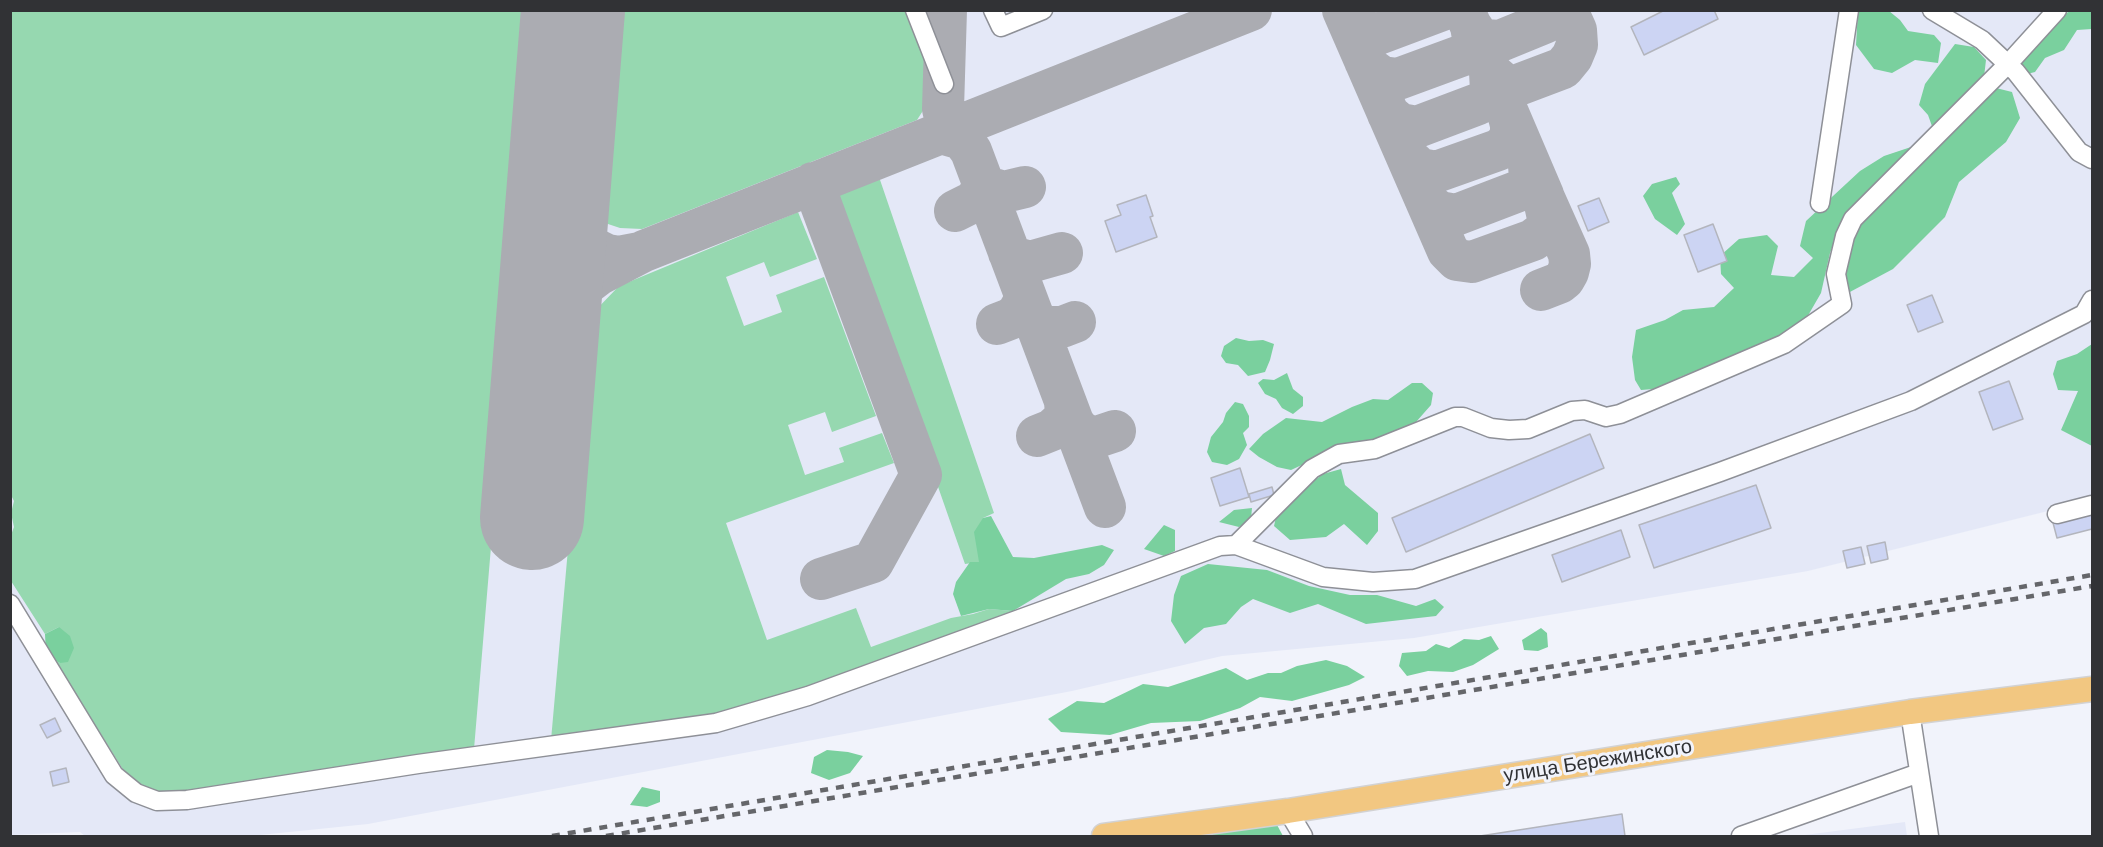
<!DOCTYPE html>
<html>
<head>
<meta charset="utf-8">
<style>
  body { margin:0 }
  #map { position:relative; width:2103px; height:847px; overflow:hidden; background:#f1f3fb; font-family:"DM Sans",sans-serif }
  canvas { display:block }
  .frame { position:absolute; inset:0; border:12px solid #313235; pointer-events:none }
</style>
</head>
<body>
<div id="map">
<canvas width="2103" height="847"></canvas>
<div class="frame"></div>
</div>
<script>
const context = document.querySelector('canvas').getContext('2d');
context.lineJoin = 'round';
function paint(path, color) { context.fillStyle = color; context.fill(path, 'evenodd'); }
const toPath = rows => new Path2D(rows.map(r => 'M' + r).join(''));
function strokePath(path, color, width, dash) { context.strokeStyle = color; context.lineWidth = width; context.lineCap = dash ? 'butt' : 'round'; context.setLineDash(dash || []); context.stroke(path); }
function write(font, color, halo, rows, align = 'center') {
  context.font = font + ' "DM Sans",sans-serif'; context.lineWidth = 6; context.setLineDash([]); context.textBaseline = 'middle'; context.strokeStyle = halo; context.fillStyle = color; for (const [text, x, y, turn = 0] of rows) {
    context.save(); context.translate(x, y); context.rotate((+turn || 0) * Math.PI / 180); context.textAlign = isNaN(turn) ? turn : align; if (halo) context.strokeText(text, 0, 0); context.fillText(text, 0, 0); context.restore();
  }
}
paint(toPath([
  [10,11,2092,11,2092,500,1808,571,1414,638,1222,656,1072,691,368,824,250,836,85,836,80,832,11,835],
  [1905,822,1907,836,1797,836]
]), '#e4e8f7');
paint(toPath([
  [11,11,536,11,474,749,178,792,158,792,138,785,122,768,55,660,60,663,59,627,45,634,11,581,11,535,14,527,11,513,14,501,11,495],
  [613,11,912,11,933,61,931,98,917,120,642,229,620,228,608,224,598,210,597,205],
  [878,174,994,513,983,518,979,562,965,564,835,192],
  [798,212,817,259,770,277,764,262,726,277,744,326,782,312,776,295,824,277,876,416,832,432,825,412,788,425,805,475,844,462,839,448,882,433,894,463,726,523,767,640,856,608,871,647,951,618,973,614,989,609,1013,611,805,689,714,717,551,740,588,324,592,314,619,286]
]), '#96d8b0');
paint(toPath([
  [1858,10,1889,11,1900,20,1908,31,1934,35,1941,43,1938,63,1915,60,1892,73,1874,69,1856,45],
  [2071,11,2092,11,2092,29,2077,30,2064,50,2045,58,2035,72,2019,76,2019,60,2059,16],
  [1955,44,1974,47,1986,60,1984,77,1933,129,1928,115,1919,105,1925,84],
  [1996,88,2012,92,2020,118,2006,142,1959,182,1945,217,1893,269,1848,293,1841,265,1852,245,1856,227],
  [1914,146,1843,218,1830,253,1821,293,1806,319,1777,340,1680,377,1665,388,1641,390,1635,380,1632,357,1636,330,1665,320,1683,310,1714,307,1734,288,1721,274,1720,256,1739,239,1767,235,1778,246,1771,275,1794,277,1813,258,1800,246,1806,221,1860,171,1884,156],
  [1676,177,1680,184,1672,193,1685,224,1677,235,1655,219,1643,196,1652,184],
  [1236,338,1249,341,1263,340,1274,344,1270,360,1265,372,1248,376,1238,365,1226,363,1221,356,1224,346],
  [2092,344,2092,446,2061,430,2078,391,2058,390,2053,374,2057,361,2077,354],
  [1287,373,1293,389,1303,397,1303,406,1293,414,1282,408,1276,399,1265,394,1258,383,1263,379,1274,380],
  [1412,383,1422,383,1433,393,1431,405,1416,422,1380,438,1319,457,1291,470,1277,467,1259,457,1249,449,1263,434,1286,418,1322,422,1352,407,1373,399,1388,400],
  [1235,402,1243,404,1249,416,1249,427,1243,433,1247,445,1239,459,1227,465,1212,462,1207,452,1211,437,1223,422,1226,413],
  [1341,469,1345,485,1378,513,1378,531,1367,545,1344,524,1326,537,1290,540,1274,526,1278,508,1323,474],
  [1252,508,1251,519,1239,527,1219,522,1234,510],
  [991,516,1013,557,1034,558,1102,545,1114,550,1104,565,1089,574,1066,579,1013,611,989,609,961,616,953,594,956,582,970,562,979,562,974,532,983,518],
  [1164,525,1175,530,1175,551,1164,556,1144,549],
  [1208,564,1267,570,1309,586,1350,595,1377,595,1416,606,1435,599,1444,607,1436,616,1366,624,1318,604,1290,613,1253,599,1241,607,1226,624,1204,628,1185,644,1171,621,1174,595,1181,576],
  [59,627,70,636,74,648,68,662,60,663,46,656,45,634],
  [1541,628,1547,633,1548,647,1538,651,1524,650,1522,640],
  [1491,636,1499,649,1473,665,1453,672,1428,671,1407,676,1399,666,1402,653,1426,651,1436,644,1449,648,1464,639,1479,640],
  [1326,660,1347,666,1365,677,1349,685,1292,701,1260,697,1240,708,1200,721,1151,723,1110,735,1061,732,1048,719,1077,701,1104,703,1143,684,1168,687,1226,668,1247,680,1268,673,1281,673,1297,666],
  [827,750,848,752,863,756,850,773,829,780,811,773,814,757],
  [642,787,660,791,660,802,647,807,630,805],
  [1276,823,1283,836,1202,836]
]), '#7ad09e');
strokePath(toPath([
  [946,10,943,109,948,130],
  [1343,10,1448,251,1457,260,1472,262,1533,240,1546,230,1548,218,1543,195,1464,10],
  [1346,16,1351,23,1362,31,1378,34,1442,10],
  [1471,26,1477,35,1484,40,1500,41,1544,23,1553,10],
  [1365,61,1371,69,1382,77,1398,79,1466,54,1470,49,1473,38,1471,26],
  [1490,72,1504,84,1511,86,1518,85,1563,68,1572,57,1577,45,1576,30,1567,10],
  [1388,114,1400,124,1417,127,1478,104,1485,101,1491,91,1490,72],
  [941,133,962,139,971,151,1105,507],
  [1407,157,1420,169,1436,172,1498,150,1504,146,1511,136,1511,125,1509,117],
  [982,182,990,188,1004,192,1025,187],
  [813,183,921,475,873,562,821,579],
  [558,195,564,217,571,229,583,243,607,255,619,257,640,253],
  [1425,197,1429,204,1439,212,1456,215,1524,189,1530,179,1529,165],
  [955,211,975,201,982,189,982,182],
  [1009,253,1016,258,1030,262,1062,253],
  [1541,290,1559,283,1564,279,1568,272,1570,264,1569,254,1544,198],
  [1033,316,1040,324,1047,327,1062,327,1075,322],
  [997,324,1010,319,1017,314,1024,302,1024,294],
  [548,325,577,291,598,275,644,251,1251,10],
  [1072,420,1078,430,1090,437,1097,437,1115,431],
  [1037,436,1052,430,1063,420,1066,413,1065,402]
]), '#abacb2', 42);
strokePath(toPath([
  [532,518,573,10]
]), '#abacb2', 104);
const building = toPath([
  [1665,10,1714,10,1718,19,1644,55,1631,27,1665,10],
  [1146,195,1153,216,1150,217,1157,237,1116,252,1105,221,1121,215,1117,205,1146,195],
  [1599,198,1609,222,1588,231,1578,206,1599,198],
  [1713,224,1727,261,1698,272,1684,235,1713,224],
  [1932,295,1943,322,1918,332,1907,305,1932,295],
  [2009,381,2023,419,1993,430,1979,392,2009,381],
  [1590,434,1604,468,1406,552,1392,518,1590,434],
  [1240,468,1249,497,1220,506,1211,478,1240,468],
  [1756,485,1771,528,1654,568,1639,525,1756,485],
  [1272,487,1274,495,1251,502,1249,494,1272,487],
  [2092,509,2092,529,2057,538,2052,519,2092,509],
  [1621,530,1630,557,1562,582,1552,555,1621,530],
  [1885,542,1888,559,1871,563,1867,546,1885,542],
  [1861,547,1865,564,1847,568,1843,551,1861,547],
  [55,718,61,731,47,738,40,725,55,718],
  [66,768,69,782,53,786,50,772,66,768],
  [1622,814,1625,836,1480,836,1622,814]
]);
paint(building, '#ccd4f3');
strokePath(building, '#b3b5bd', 1.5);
const minor = toPath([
  [915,10,944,84],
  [993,10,1001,27,1043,10],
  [1932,10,1982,40,2016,72,2079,152,2092,159],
  [1820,203,1849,10],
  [2057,514,2092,505],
  [1236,545,1323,577,1373,582,1415,579,1720,472,1911,401,2084,314,2092,300],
  [10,604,114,775,136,793,157,801,187,800,418,764,716,723,808,696,1220,546,1236,545,1312,469,1339,454,1375,449,1455,417,1463,417,1491,428,1509,430,1528,429,1572,411,1585,410,1606,417,1620,414,1784,344,1842,304,1836,274,1845,236,1853,219,2008,64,2057,10],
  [1910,712,1929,836],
  [1288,811,1303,836],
  [1741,836,1919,773]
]);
const major = toPath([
  [1104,836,1288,811,1910,712,2092,689]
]);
strokePath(minor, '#8e9097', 21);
strokePath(major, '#d2d2d3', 27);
strokePath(minor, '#fff', 18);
strokePath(major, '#f2c781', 24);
strokePath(toPath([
  [552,836,2092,575],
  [606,836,2092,586]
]), '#65666a', 4.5, [8, 8]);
write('20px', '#313235', '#f1f3fb', [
  ["улица Бережинского",1598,762,-9]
]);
</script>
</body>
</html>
